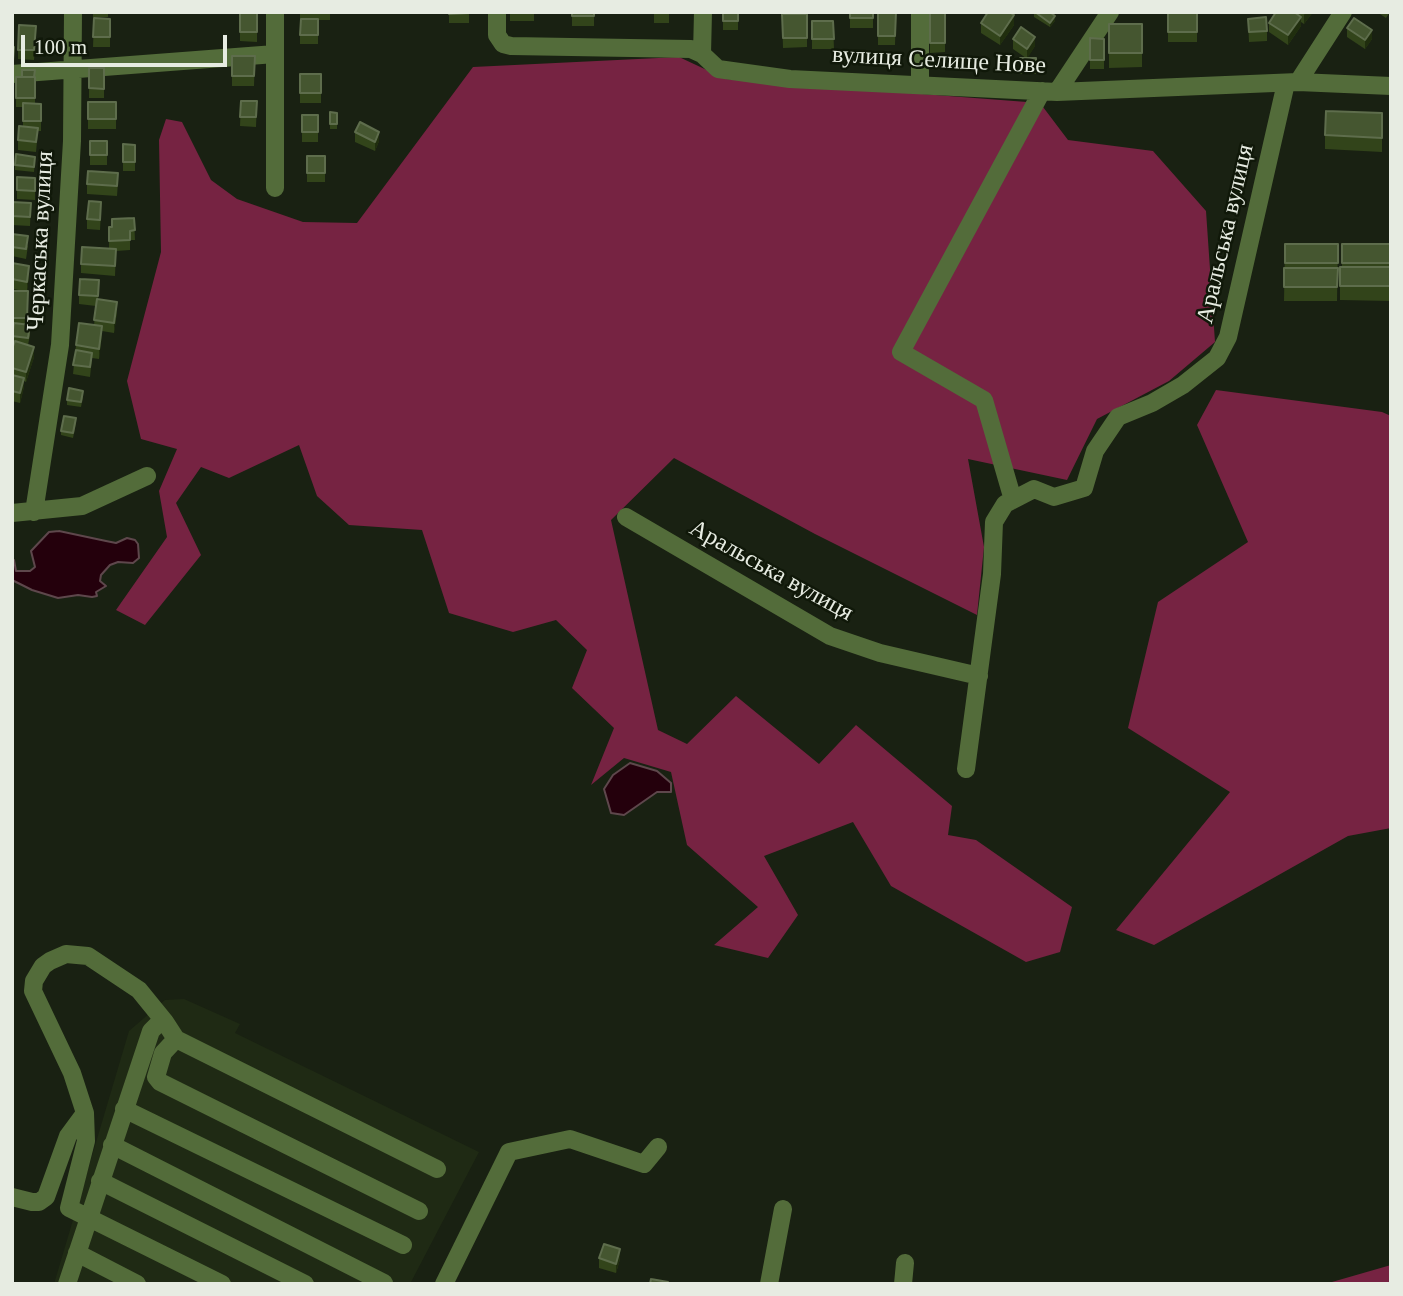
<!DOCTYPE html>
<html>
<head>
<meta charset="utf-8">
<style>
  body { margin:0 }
  #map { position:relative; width:1403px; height:1296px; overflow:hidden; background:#192112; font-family:"Times New Roman",serif }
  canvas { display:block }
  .frame { position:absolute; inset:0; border:14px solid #e7ece2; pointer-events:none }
  .scale { position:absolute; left:21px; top:35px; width:206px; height:32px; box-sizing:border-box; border:4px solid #e7ece2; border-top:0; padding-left:9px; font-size:21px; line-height:24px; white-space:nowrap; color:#e7ece2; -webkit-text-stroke:5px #101809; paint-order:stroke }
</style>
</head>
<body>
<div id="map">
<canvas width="1403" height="1296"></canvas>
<div class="frame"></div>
<div class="scale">100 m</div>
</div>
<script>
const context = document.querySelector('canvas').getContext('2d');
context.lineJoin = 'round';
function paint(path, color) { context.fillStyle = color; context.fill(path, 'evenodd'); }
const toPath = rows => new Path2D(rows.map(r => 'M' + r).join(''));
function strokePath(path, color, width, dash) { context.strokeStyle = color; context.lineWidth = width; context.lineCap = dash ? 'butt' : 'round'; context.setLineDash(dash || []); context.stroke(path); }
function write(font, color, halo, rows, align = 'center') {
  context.font = font + ' "Times New Roman",serif'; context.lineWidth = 5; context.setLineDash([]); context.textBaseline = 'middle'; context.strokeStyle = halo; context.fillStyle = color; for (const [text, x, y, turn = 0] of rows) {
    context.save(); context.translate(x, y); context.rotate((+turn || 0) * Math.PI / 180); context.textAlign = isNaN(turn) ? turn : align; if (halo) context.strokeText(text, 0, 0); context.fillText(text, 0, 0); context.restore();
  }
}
paint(toPath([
  [184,999,240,1024,235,1033,479,1152,410,1284,54,1284,129,1031,165,1000]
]), '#1f2a14');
paint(toPath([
  [679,57,726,79,1040,103,1068,140,1153,151,1206,211,1215,342,1169,381,1097,419,1067,480,968,459,984,547,977,615,815,534,674,458,611,520,658,730,687,744,736,696,819,764,856,725,952,806,948,835,976,840,1072,907,1060,952,1026,962,891,886,853,822,764,856,798,915,768,958,714,945,758,907,687,845,671,772,624,758,591,785,614,728,572,688,587,650,556,620,513,632,449,613,422,530,349,525,317,496,299,445,229,478,201,467,176,503,201,555,145,625,116,610,167,537,159,491,177,449,141,439,127,381,161,252,159,140,166,119,182,122,211,180,237,199,303,222,357,223,473,67],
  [1216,390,1382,412,1391,416,1391,828,1348,836,1154,945,1116,930,1230,792,1128,728,1158,602,1248,542,1197,425],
  [1391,1265,1391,1284,1325,1284]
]), '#762342');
const water = toPath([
  [59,531,106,541,116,543,127,538,135,540,138,544,139,558,133,563,118,562,110,565,101,575,100,581,106,586,96,592,97,596,92,597,78,595,58,598,32,590,12,580,12,561,14,560,16,571,30,571,35,567,31,551,49,532,59,531],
  [630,763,657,771,671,783,671,792,657,792,624,815,611,813,604,789,613,775,630,763]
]);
paint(water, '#24000c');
strokePath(water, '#5e474c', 2);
strokePath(toPath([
  [275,12,275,188],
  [497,12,497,35,503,44,511,46,691,49,702,54,718,69,790,79,1057,92,1298,82,1391,86],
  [702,54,703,12],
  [12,74,275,54],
  [1298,82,1343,12],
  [920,85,920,12],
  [1057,92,1110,12],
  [1013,500,984,400,901,352,1042,91],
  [34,512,60,345,72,141,73,12],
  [12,513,82,506,147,476],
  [626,517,830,636,880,653,979,676],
  [966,769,992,574,994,522,1005,504,1034,489,1054,497,1084,488,1095,451,1118,417,1152,403,1183,385,1217,358,1228,337,1286,83],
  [165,1022,139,990,88,956,66,954,50,961,43,966,34,981,33,991,72,1073,85,1113,86,1141,69,1208,222,1284],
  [176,1039,163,1053,156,1077,160,1082,419,1211],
  [124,1109,403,1245],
  [112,1145,384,1283],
  [100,1181,305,1284],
  [12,1197,32,1202,39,1202,46,1197,68,1136,85,1113],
  [77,1253,137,1284],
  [67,1284,151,1031,157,1025,165,1022,176,1039,437,1169],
  [444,1284,509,1152,570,1139,644,1164,658,1147],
  [769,1284,783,1209],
  [903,1284,905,1263]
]), '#536c3a', 18);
paint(toPath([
  [93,12,108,12,108,17,93,17],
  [236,12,257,12,257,42,240,41,240,14,236,14],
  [300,12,330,12,330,20,318,20,318,44,300,44],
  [449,12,469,12,469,23,449,23],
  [510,12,534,12,534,21,510,21],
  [572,12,594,12,594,26,572,26],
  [654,12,669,12,669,23,654,23],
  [723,12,738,12,738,30,723,30],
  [850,12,873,12,873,28,850,28],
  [878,12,896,12,895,45,878,45],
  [930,12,945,12,945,52,930,53],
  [1034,12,1055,21,1050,27,1034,17],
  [1168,12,1197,12,1197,42,1168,42],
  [1276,12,1313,12,1304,24,1301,22,1301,26,1288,45,1269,32,1269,23],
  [1377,12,1390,12,1386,18],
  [782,14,807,14,807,47,783,48],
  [94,18,110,19,110,47,93,47],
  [1248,19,1267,31,1267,41,1249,42],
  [812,21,833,21,834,49,812,49],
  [981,23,1014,25,1000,45,981,33],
  [1109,24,1142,24,1142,67,1109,68],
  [1347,28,1372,39,1365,49,1347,37],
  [36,35,34,60,18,59,18,50],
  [1090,38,1104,39,1104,69,1090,69],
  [1013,39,1035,46,1027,58,1036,58,1036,74,1020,74,1020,58,1026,58,1013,49],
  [232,56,255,56,254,86,232,86],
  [89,68,104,68,104,98,89,98],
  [300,74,321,74,321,103,300,103],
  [35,77,35,104,41,104,41,131,38,131,36,152,18,150,18,140,23,126,23,107,16,107,16,98],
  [241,101,257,101,256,127,240,126],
  [88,102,116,102,116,129,88,129],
  [330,112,337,113,337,129,330,129],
  [1382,113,1382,152,1325,149,1325,135],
  [302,115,318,115,318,142,302,142],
  [355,132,379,141,375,151,355,142],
  [90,141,107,141,107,165,90,165],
  [123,144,135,145,135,171,123,171],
  [307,156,325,156,325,182,307,182],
  [35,161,34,172,15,170,15,165],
  [17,177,35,178,35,200,17,199],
  [118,182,117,196,87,194,87,184],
  [12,202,31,203,30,226,12,225],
  [101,211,100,230,87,229,87,219],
  [134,218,135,240,130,240,130,250,116,251,115,276,81,273,81,264,109,249,109,227,112,227],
  [12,234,28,246,26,259,12,256],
  [1285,244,1338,244,1337,301,1284,301],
  [1342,244,1391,244,1391,301,1340,300,1340,267,1342,267],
  [12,263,29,276,27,291,28,291,27,325,30,335,28,345,34,357,26,382,24,381,24,387,20,403,12,401,12,349,13,346,12,346,12,291,25,291,12,289],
  [99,290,98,299,117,312,114,333,102,331,99,359,92,358,90,377,73,374,76,345,94,325,96,306,79,304,79,295],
  [83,396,81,407,67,405,67,400],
  [76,423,73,438,61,435,61,431],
  [599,1258,620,1259,616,1273,599,1268]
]), '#32441a');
paint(toPath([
  [1306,12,1313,12,1304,24,1304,15],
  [1014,15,1014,25,1000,45,1000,36],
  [1055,16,1055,21,1050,27,1050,23],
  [1301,17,1301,26,1288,45,1288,35],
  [1372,30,1372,39,1365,49,1365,40],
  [1035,37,1035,46,1027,59,1027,49],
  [379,132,379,141,375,151,375,142],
  [29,266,29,276,27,291,27,282],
  [117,302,117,312,114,333,114,323],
  [102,326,102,336,99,359,99,349],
  [34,347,34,357,26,382,26,372],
  [24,378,24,387,20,403,20,393],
  [620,1249,620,1259,616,1273,616,1264]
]), '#202e0e');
const building = toPath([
  [240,12,257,12,257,32,240,32,240,12],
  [449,12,469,12,469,13,449,14,449,12],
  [572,12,594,12,594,16,572,16,572,12],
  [723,12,738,12,738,21,723,21,723,12],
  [850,12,873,12,873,18,850,18,850,12],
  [878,12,896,12,895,36,878,36,878,12],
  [930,12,945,12,945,43,930,43,930,12],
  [988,12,1009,12,1014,15,1000,36,981,23,988,12],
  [1035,12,1050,12,1055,16,1050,23,1035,12],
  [1168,12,1197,12,1197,32,1168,32,1168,12],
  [1276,12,1294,12,1301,17,1288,35,1269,23,1276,12],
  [782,14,807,14,807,38,783,38,782,14],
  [1266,17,1267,31,1249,32,1248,19,1266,17],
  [94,18,110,19,110,37,93,37,94,18],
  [1354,18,1372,30,1365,40,1347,28,1354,18],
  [301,19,318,19,318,35,300,35,301,19],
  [812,21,833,21,834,39,812,39,812,21],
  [1109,24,1142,24,1142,53,1109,53,1109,24],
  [19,25,36,26,34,50,18,50,19,25],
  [1021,27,1035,37,1027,49,1013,39,1021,27],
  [1090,38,1104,39,1104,60,1090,60,1090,38],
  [12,47,14,47,13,61,12,61,12,47],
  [232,56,255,56,254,76,232,76,232,56],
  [1020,58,1036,58,1036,69,1020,69,1020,58],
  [89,68,104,68,104,89,89,88,89,68],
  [22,70,35,70,34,77,22,77,22,70],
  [300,74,321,74,321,93,300,93,300,74],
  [16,77,35,77,35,98,16,98,16,77],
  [241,101,257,101,256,117,240,117,241,101],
  [88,102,116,102,116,119,88,119,88,102],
  [23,103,41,104,41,121,23,121,23,103],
  [1326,111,1382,113,1382,138,1325,135,1326,111],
  [330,112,337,113,337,124,330,124,330,112],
  [302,115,318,115,318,132,302,132,302,115],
  [360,122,379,132,375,142,355,132,360,122],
  [19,126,38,128,36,142,18,140,19,126],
  [90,141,107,141,107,155,90,155,90,141],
  [123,144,135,145,135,162,123,162,123,144],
  [16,154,35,157,34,167,15,165,16,154],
  [307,156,325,156,325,173,307,173,307,156],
  [88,171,118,173,117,186,87,184,88,171],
  [17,177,35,178,35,191,17,190,17,177],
  [89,201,101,202,100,220,87,219,89,201],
  [12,202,31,203,30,217,12,216,12,202],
  [134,218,135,230,130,231,130,240,109,241,109,227,112,227,112,219,134,218],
  [12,234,28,236,26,249,12,247,12,234],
  [1285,244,1338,244,1338,263,1285,263,1285,244],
  [1342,244,1391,244,1391,263,1342,263,1342,244],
  [82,247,116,249,115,266,81,264,82,247],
  [12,263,29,266,27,282,12,279,12,263],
  [1340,267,1391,267,1391,286,1340,286,1340,267],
  [1284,268,1338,268,1337,287,1284,287,1284,268],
  [80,279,99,280,98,296,79,295,80,279],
  [12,291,28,291,27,318,12,318,12,291],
  [97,299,117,302,114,323,94,320,97,299],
  [14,323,30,325,28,338,12,336,14,323],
  [79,323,102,326,99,349,76,345,79,323],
  [15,341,34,347,26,372,12,368,12,349,15,341],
  [76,350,92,353,90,367,73,365,76,350],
  [12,375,24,378,20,393,12,391,12,375],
  [69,388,83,391,81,402,67,400,69,388],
  [64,416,76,418,73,433,61,431,64,416],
  [604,1244,620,1249,616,1264,599,1258,604,1244],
  [651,1279,668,1282,668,1284,650,1284,651,1279]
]);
paint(building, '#455630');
strokePath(building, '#5e6d4c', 2);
write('24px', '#e7ece2', '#101809', [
  ["вулиця Селище Нове",939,61,3],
  ["Аральська вулиця",1226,234,-77],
  ["Черкаська вулиця",41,241,-87],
  ["Аральська вулиця",771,571,29]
]);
</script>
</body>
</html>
